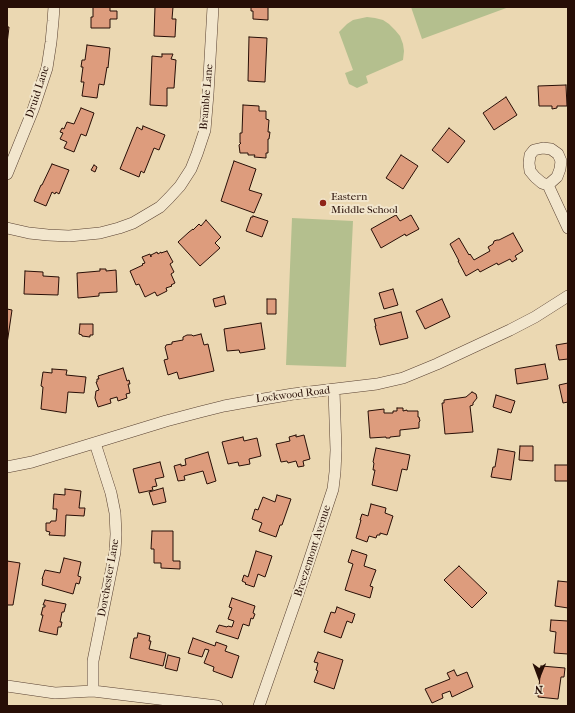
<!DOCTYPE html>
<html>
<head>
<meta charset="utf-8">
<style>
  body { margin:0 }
  #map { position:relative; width:575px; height:713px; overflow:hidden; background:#ebd8b2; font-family:"IM FELL French Canon",serif }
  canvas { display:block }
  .frame { position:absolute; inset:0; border:8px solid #270e06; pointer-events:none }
  .north { position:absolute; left:519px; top:657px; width:40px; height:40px; -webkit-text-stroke:3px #f2e6cd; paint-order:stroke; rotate:181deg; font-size:11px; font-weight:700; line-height:16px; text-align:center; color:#270e06 }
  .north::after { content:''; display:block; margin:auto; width:14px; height:18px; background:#270e06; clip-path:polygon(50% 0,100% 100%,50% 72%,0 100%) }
</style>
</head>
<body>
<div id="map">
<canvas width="575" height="713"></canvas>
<div class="frame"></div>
<div class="north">N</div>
</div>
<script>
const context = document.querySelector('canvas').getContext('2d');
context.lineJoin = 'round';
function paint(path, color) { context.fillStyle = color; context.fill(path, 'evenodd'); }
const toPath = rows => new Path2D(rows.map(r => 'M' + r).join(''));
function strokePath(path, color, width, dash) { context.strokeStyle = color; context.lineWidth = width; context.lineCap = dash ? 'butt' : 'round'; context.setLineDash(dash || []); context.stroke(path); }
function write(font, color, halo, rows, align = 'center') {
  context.font = font + ' "IM FELL French Canon",serif'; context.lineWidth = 4; context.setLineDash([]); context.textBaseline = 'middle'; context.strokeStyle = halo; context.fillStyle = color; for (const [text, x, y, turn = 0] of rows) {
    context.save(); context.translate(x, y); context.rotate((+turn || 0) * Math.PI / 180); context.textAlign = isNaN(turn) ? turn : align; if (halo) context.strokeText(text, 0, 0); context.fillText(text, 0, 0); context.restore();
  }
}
paint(toPath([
  [411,7,509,7,422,39],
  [367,17,375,18,383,20,389,24,395,30,400,36,403,44,404,51,403,60,366,76,368,83,357,88,349,84,345,73,353,70,339,32,347,24,353,20],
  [292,218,353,221,346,367,286,365]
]), '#b4bf8e');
const building = toPath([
  [93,7,110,7,110,11,117,11,117,19,110,19,110,28,91,28,91,17,93,17,93,7],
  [155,7,173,7,172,19,176,19,175,37,154,36,155,7],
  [251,7,268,7,268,20,253,19,253,11,251,11,251,7],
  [7,27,9,27,7,44,7,27],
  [249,37,267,38,265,82,248,81,249,37],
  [87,45,110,48,108,68,107,67,104,85,99,84,97,98,82,96,84,82,81,82,83,67,81,67,82,60,85,60,87,45],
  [162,54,173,54,171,59,176,60,174,88,167,88,167,106,150,105,152,56,162,57,162,54],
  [566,85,567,106,557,106,557,108,552,109,552,106,539,106,538,86,566,85],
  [506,97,517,115,494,130,483,113,506,97],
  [243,105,259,106,259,111,266,111,266,119,269,120,268,132,270,132,269,139,268,139,268,153,266,153,266,158,254,157,255,155,248,155,248,153,240,153,239,145,241,143,240,143,240,133,242,133,243,105],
  [81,108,94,113,86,136,81,134,74,152,64,148,67,142,60,139,63,133,60,132,62,128,64,129,67,122,74,124,81,108],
  [143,126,165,135,159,150,154,148,144,173,141,171,139,177,120,169,137,127,142,130,143,126],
  [449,128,465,141,448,163,432,150,449,128],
  [401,155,418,166,403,189,386,178,401,155],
  [234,161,256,169,249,190,262,194,254,213,221,201,234,161],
  [52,164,69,170,59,194,56,192,55,194,52,192,46,206,34,201,41,185,42,185,52,164],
  [94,165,97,167,95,172,91,170,94,165],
  [396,215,400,221,411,215,419,229,406,236,405,234,381,248,371,229,396,215],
  [253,216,268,221,262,237,246,231,251,217,253,217,253,216],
  [206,220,221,237,215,243,220,248,200,266,178,242,189,232,193,229,193,230,199,224,201,226,206,220],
  [513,233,523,251,515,256,517,259,512,262,510,259,498,265,497,263,480,272,478,269,466,276,458,261,459,261,450,244,459,238,469,255,470,254,474,260,490,251,488,247,493,244,494,241,497,240,499,240,513,233],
  [167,251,173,262,170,264,174,272,171,274,175,283,171,285,172,286,166,288,167,291,157,296,155,292,145,297,139,284,136,285,130,271,143,265,142,264,145,263,142,257,150,254,151,257,151,255,157,252,158,254,161,252,161,253,167,251],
  [100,269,106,269,106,271,116,270,117,292,99,293,99,296,78,298,77,273,100,271,100,269],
  [25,271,43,272,43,276,59,277,58,295,24,294,25,271],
  [393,289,398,305,384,309,379,293,393,289],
  [224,296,226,304,215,307,213,299,224,296],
  [267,299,276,299,276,314,267,314,267,299],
  [442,299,450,317,425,329,416,311,442,299],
  [7,309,12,310,7,344,7,309],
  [401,312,408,338,380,345,375,326,376,326,374,319,401,312],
  [261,323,265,349,240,353,239,350,227,351,224,329,261,323],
  [80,324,93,324,93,335,90,335,90,337,82,336,82,335,79,334,80,324],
  [201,334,204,345,208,344,214,371,179,379,177,372,168,375,164,360,168,359,165,347,166,346,166,345,172,344,172,342,183,340,183,337,187,335,192,335,193,336,201,334],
  [568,343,568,359,559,360,556,345,568,343],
  [545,364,548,379,517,384,515,369,545,364],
  [123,368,127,381,129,380,130,384,128,384,130,393,126,394,127,398,118,401,117,397,110,399,111,403,98,407,95,398,96,391,99,390,96,382,97,382,97,379,99,379,98,376,123,368],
  [52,369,67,370,66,375,86,377,84,393,68,392,66,413,41,409,43,387,41,386,43,372,52,373,52,369],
  [568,383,568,402,563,403,559,385,568,383],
  [472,392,476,394,477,398,473,403,473,405,470,406,473,432,445,434,442,403,444,403,444,400,466,397,472,392],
  [496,395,515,401,511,413,493,407,496,395],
  [397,408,403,408,403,411,407,410,407,411,418,411,418,417,419,417,420,421,419,422,419,428,400,430,400,436,390,437,390,438,386,438,386,437,370,438,368,411,384,409,384,413,393,413,393,411,397,411,397,408],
  [296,435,296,437,304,435,310,459,303,461,304,466,298,467,296,461,288,463,287,461,281,462,276,444,290,441,289,437,296,435],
  [243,437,244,441,257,438,261,456,249,459,250,464,239,466,238,462,228,464,222,442,243,437],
  [520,446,533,446,533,461,519,460,520,446],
  [376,448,410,455,407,470,402,469,397,491,372,485,375,470,373,470,374,463,373,462,376,448],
  [498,449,515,452,511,480,491,477,493,467,495,467,498,449],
  [208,452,216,481,207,484,203,471,184,476,185,480,178,481,174,466,181,464,181,466,186,465,185,459,208,452],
  [160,462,164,477,155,479,157,486,152,487,153,490,139,493,133,469,160,462],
  [555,465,568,465,568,481,555,481,555,465],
  [163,488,166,502,153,505,149,492,163,488],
  [65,489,81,491,79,508,85,508,84,516,66,515,65,536,49,535,50,532,46,531,46,523,50,523,51,521,56,521,57,509,53,509,54,494,65,495,65,489],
  [277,495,291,499,282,525,280,525,276,537,259,531,262,523,252,519,255,509,258,510,263,497,275,502,277,495],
  [371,504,386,508,385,513,393,516,387,535,380,533,380,535,377,535,376,538,369,536,367,542,356,538,361,520,360,520,362,514,368,516,371,504],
  [152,531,173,531,173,561,180,561,180,569,161,568,161,563,154,563,154,549,151,549,152,531],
  [352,550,367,555,364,566,376,570,370,586,373,587,370,598,345,590,353,564,348,562,352,550],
  [256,551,272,556,265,577,258,574,254,587,245,584,246,583,242,581,244,575,248,577,256,551],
  [64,558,81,562,78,575,78,576,81,577,79,584,76,583,73,594,42,585,43,579,42,579,45,570,60,573,64,558],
  [7,561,20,563,13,605,7,605,7,561],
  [459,566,487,593,472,608,444,580,459,566],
  [558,581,568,582,568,608,555,606,558,581],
  [232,598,255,606,253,613,255,614,253,619,251,618,249,626,243,624,238,639,216,632,219,625,227,627,228,626,232,627,234,621,228,619,232,608,229,607,232,598],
  [45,600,66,604,64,612,62,612,60,622,62,622,61,627,58,627,57,635,39,631,43,615,41,615,43,607,45,607,45,605,43,605,45,600],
  [337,607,355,614,352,623,347,621,341,638,324,632,331,612,335,613,337,607],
  [551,620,568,621,568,654,554,653,556,632,550,631,551,620],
  [138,633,150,636,149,641,151,641,149,649,166,653,163,666,130,658,134,638,137,638,138,633],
  [193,638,215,646,216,642,227,646,225,651,239,656,232,678,213,671,214,667,204,663,209,650,205,649,202,657,188,653,193,638],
  [318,652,343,660,334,689,314,682,318,671,316,670,318,663,314,662,318,652],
  [168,655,180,658,177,671,165,668,168,655],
  [541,666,565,668,564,677,561,677,558,699,538,697,541,666],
  [454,670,457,676,467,672,473,687,452,697,450,691,442,694,443,698,432,703,425,689,450,679,447,673,454,670]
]);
paint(building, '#dd9c7d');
strokePath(building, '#270e06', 1);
const street = toPath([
  [7,174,33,110,47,68,51,42,53,21,54,7],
  [548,185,557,177,560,169,561,161,558,154,551,149,543,148,534,150,530,155,529,163,530,171,535,177,542,183,548,185,568,228],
  [7,228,29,233,48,235,69,236,100,233,119,228,133,223,160,207,169,198,180,186,191,169,197,154,205,130,208,94,213,7],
  [7,467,32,462,166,421,200,412,224,406,246,402,293,394,377,384,403,378,437,364,510,330,535,317,568,296],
  [7,686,55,693,93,691,217,706],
  [93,691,93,661,115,552,116,534,115,513,111,493,95,443],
  [259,706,297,597,333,489,335,472,336,450,334,390]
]);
strokePath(street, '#584031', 12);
strokePath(street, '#f2e6cd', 11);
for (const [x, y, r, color] of [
  [323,203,4,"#8f2418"]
]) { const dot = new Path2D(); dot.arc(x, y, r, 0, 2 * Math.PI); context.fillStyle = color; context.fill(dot); strokePath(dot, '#f2e6cd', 1.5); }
write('11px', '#270e06', '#f2e6cd', [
  ["Druid Lane",38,92,-72],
  ["Bramble Lane",207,97,-85],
  ["Lockwood Road",293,395,-7],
  ["Breezemont Avenue",313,551,-72],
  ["Dorchester Lane",109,578,-80]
]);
write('11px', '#270e06', '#f2e6cd', [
  ["Eastern",331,197],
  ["Middle School",331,210]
], 'left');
</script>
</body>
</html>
